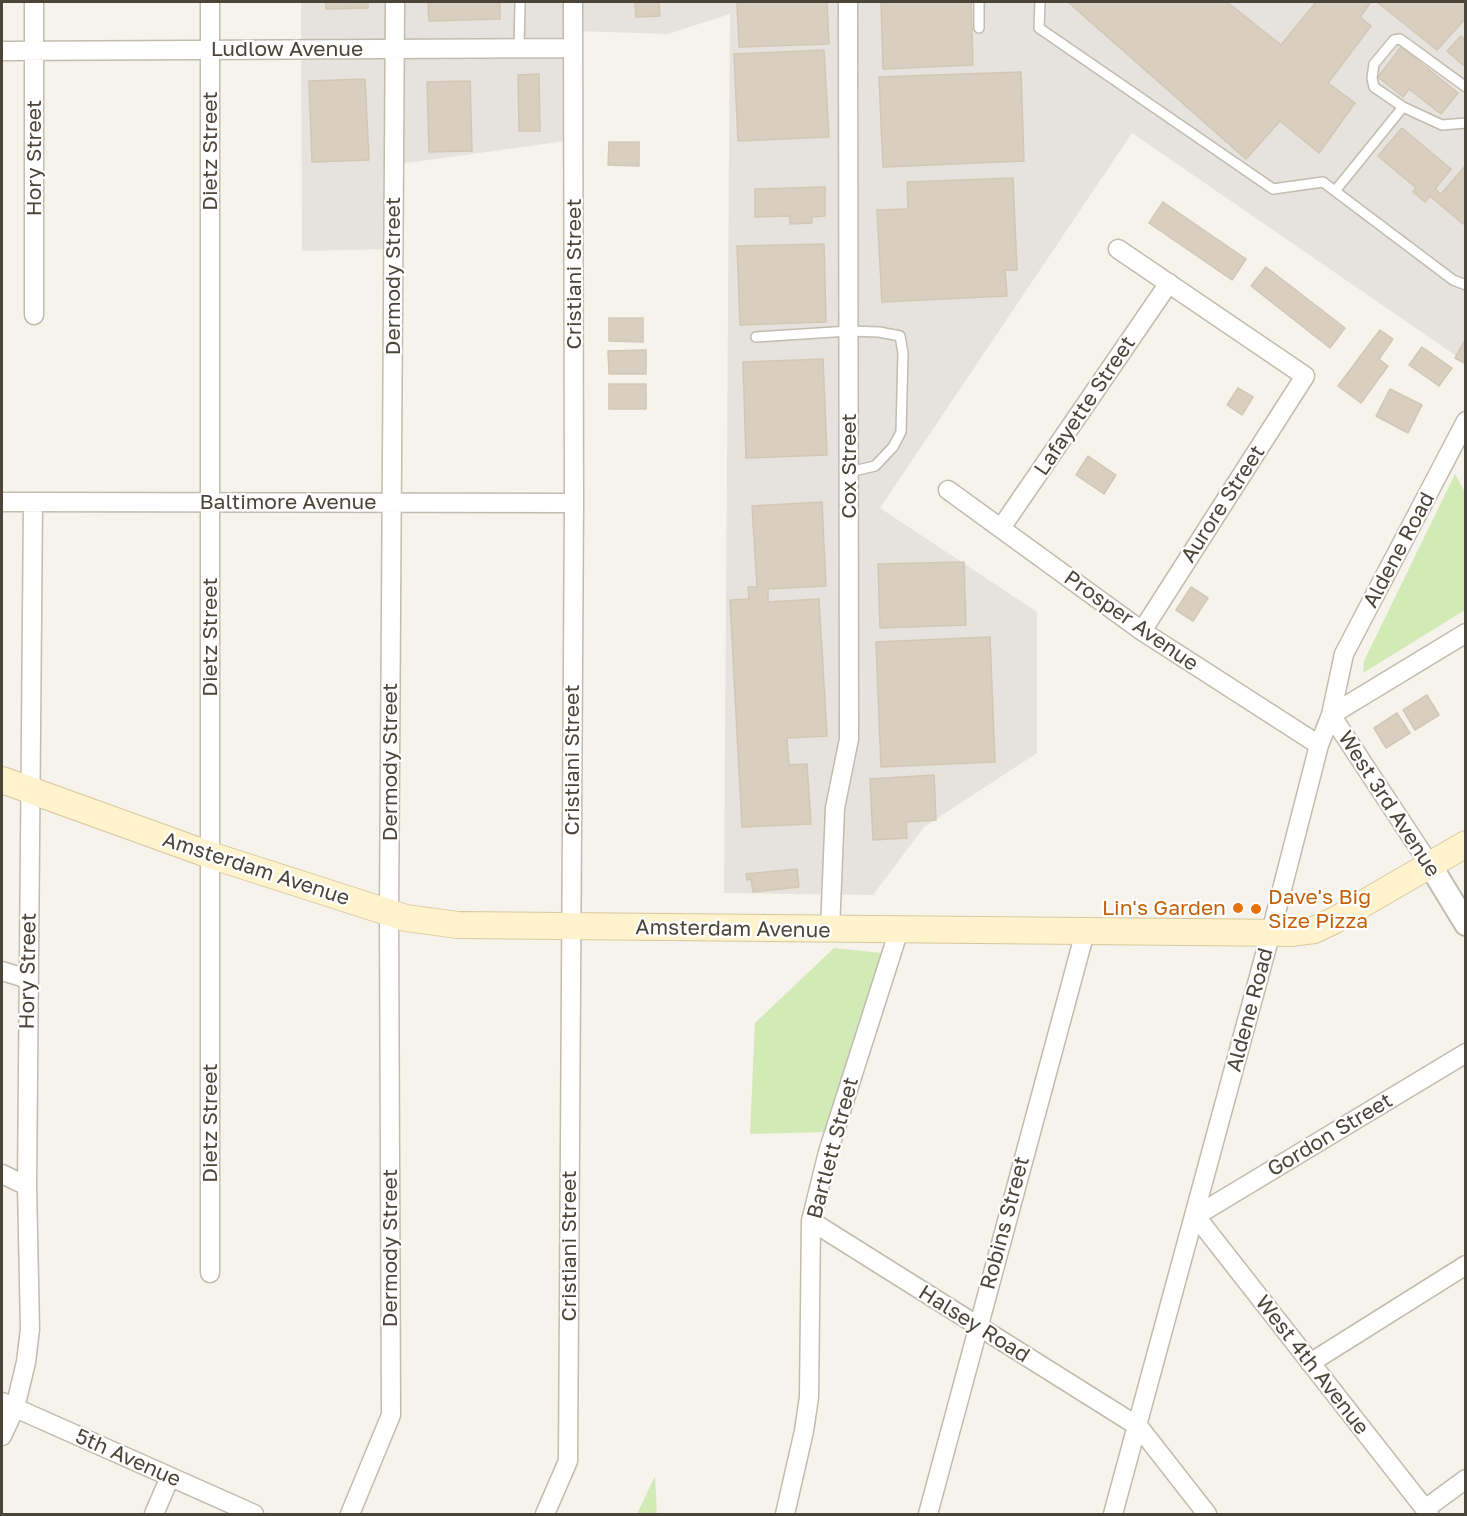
<!DOCTYPE html>
<html>
<head>
<meta charset="utf-8">
<style>
  body { margin:0 }
  #map { position:relative; width:1467px; height:1516px; overflow:hidden; background:#f6f3ec; font-family:"Golos Text",sans-serif }
  canvas { display:block }
  .frame { position:absolute; inset:0; border:3px solid #4b4439; pointer-events:none }
</style>
</head>
<body>
<div id="map">
<canvas width="1467" height="1516"></canvas>
<div class="frame"></div>
</div>
<script>
const context = document.querySelector('canvas').getContext('2d');
context.lineJoin = 'round';
function paint(path, color) { context.fillStyle = color; context.fill(path, 'evenodd'); }
const toPath = rows => new Path2D(rows.map(r => 'M' + r).join(''));
function strokePath(path, color, width, dash) { context.strokeStyle = color; context.lineWidth = width; context.lineCap = dash ? 'butt' : 'round'; context.setLineDash(dash || []); context.stroke(path); }
function write(font, color, halo, rows, align = 'center') {
  context.font = font + ' "Golos Text",sans-serif'; context.lineWidth = 4.5; context.setLineDash([]); context.textBaseline = 'middle'; context.strokeStyle = halo; context.fillStyle = color; for (const [text, x, y, turn = 0] of rows) {
    context.save(); context.translate(x, y); context.rotate((+turn || 0) * Math.PI / 180); context.textAlign = isNaN(turn) ? turn : align; if (halo) context.strokeText(text, 0, 0); context.fillText(text, 0, 0); context.restore();
  }
}
paint(toPath([
  [301,2,1465,2,1465,362,1132,133,880,508,1037,612,1037,753,924,827,873,895,724,893,730,14,668,34,575,31,573,140,392,165,390,249,302,251]
]), '#e6e2dd');
paint(toPath([
  [1455,474,1465,492,1465,610,1363,673,1364,661],
  [834,948,882,953,826,1132,750,1134,755,1023],
  [655,1476,657,1514,637,1514]
]), '#d2eab5');
const building = toPath([
  [326,2,368,2,368,8,326,9,326,2],
  [428,2,500,2,500,19,429,21,428,2],
  [635,2,659,2,660,16,636,17,635,2],
  [737,2,827,2,829,44,739,47,737,2],
  [881,2,971,2,973,65,883,69,881,2],
  [1068,2,1227,2,1281,45,1316,2,1371,2,1360,17,1371,26,1328,83,1355,103,1319,153,1280,121,1246,159,1068,2],
  [1377,2,1466,2,1466,18,1437,50,1377,2],
  [1461,36,1466,40,1466,63,1463,65,1447,51,1461,36],
  [1401,47,1458,93,1441,114,1409,89,1403,97,1378,77,1401,47],
  [824,50,829,137,738,141,734,54,824,50],
  [1021,72,1024,161,883,167,879,77,1021,72],
  [539,74,540,131,519,131,518,75,539,74],
  [365,79,369,160,312,162,309,81,365,79],
  [470,81,472,151,429,152,427,82,470,81],
  [1402,128,1451,169,1435,189,1441,194,1466,165,1466,222,1463,224,1430,196,1425,202,1413,192,1416,188,1378,156,1402,128],
  [609,142,639,142,639,166,608,165,609,142],
  [1013,178,1017,270,1005,270,1007,296,882,302,877,210,908,209,907,182,1013,178],
  [825,187,825,216,812,217,812,223,790,224,790,216,755,217,755,189,825,187],
  [1163,202,1246,259,1232,280,1149,223,1163,202],
  [824,244,826,322,740,325,737,246,824,244],
  [1266,267,1345,328,1330,348,1251,286,1266,267],
  [609,318,643,318,643,342,609,341,609,318],
  [1380,330,1393,339,1379,359,1388,366,1361,403,1338,386,1380,330],
  [1466,338,1466,364,1455,358,1466,338],
  [1422,347,1452,368,1439,386,1409,365,1422,347],
  [646,350,646,374,609,374,608,351,646,350],
  [823,359,827,455,746,458,743,362,823,359],
  [609,384,646,384,646,409,609,409,609,384],
  [1238,388,1253,397,1242,415,1227,405,1238,388],
  [1390,389,1422,405,1408,433,1376,416,1390,389],
  [1088,456,1116,475,1104,494,1076,475,1088,456],
  [822,502,826,586,768,589,768,602,819,599,827,736,787,738,789,765,807,764,811,824,742,827,730,600,749,599,748,587,757,587,752,506,822,502],
  [964,562,966,625,880,628,878,564,964,562],
  [1191,587,1208,598,1193,621,1176,610,1191,587],
  [990,637,995,762,881,767,876,642,990,637],
  [1427,695,1439,715,1415,730,1403,710,1427,695],
  [1397,713,1410,733,1386,748,1374,728,1397,713],
  [934,775,936,820,906,822,907,838,873,840,870,779,934,775],
  [797,869,799,887,753,892,751,879,747,880,746,874,797,869]
]);
paint(building, '#d8cfc1');
strokePath(building, '#d3c7b4', 1.5);
const service = toPath([
  [1040,2,1039,28,1273,189,1323,182,1453,280,1466,285],
  [979,28,979,2],
  [519,48,520,2],
  [1403,107,1374,87,1372,78,1374,64,1394,40,1400,39,1466,87],
  [1335,191,1403,107,1442,125,1466,123],
  [756,337,849,331,879,332,900,336,903,353,901,432,893,447,875,466,849,472]
]);
const minor = toPath([
  [2,51,573,48],
  [1118,249,1305,376,1142,631],
  [34,315,34,2],
  [948,490,1142,631,1319,745],
  [2,502,574,503],
  [1001,528,1169,283],
  [1430,865,1331,715,1466,633],
  [830,930,835,808,849,739,848,2],
  [2,971,28,979],
  [2,1174,27,1186],
  [811,1221,1139,1427,1207,1514],
  [210,1273,210,2],
  [1310,1363,1466,1265],
  [2,1402,254,1514],
  [2,1436,15,1408,26,1362,30,1329,27,1186,33,502],
  [1425,1509,1466,1479],
  [154,1514,170,1477],
  [350,1514,391,1415,389,913,395,2],
  [545,1514,568,1461,574,503,573,2],
  [785,1514,804,1431,809,1397,811,1221,828,1152,899,930],
  [928,1514,1085,932],
  [1113,1514,1271,932,1319,745,1331,715,1344,654,1466,421],
  [1429,1514,1198,1219,1194,1217,1466,1053]
]);
const tertiary = toPath([
  [1430,865,1466,924]
]);
const secondary = toPath([
  [2,780,210,855,406,918,458,925,1291,933,1314,930,1335,920,1466,844]
]);
strokePath(service, '#c2bbae', 12);
strokePath(minor, '#c2bbae', 21);
strokePath(tertiary, '#c2bbae', 26);
strokePath(secondary, '#d6c79b', 28);
strokePath(service, '#fff', 9);
strokePath(minor, '#fff', 18);
strokePath(tertiary, '#fff', 22);
strokePath(secondary, '#fff3cd', 26);
for (const [x, y, r, color] of [
  [1238,908,6,"#e8710a"],
  [1256,909,6,"#e8710a"]
]) { const dot = new Path2D(); dot.arc(x, y, r, 0, 2 * Math.PI); context.fillStyle = color; context.fill(dot); strokePath(dot, '#fff', 2); }
write('21px', '#4b4439', '#fff', [
  ["Ludlow Avenue",287,49],
  ["Dietz Street",210,151,-90],
  ["Hory Street",34,158,-90],
  ["Cristiani Street",574,274,-90],
  ["Dermody Street",393,276,-90],
  ["Lafayette Street",1085,406,-56],
  ["Cox Street",849,466,-90],
  ["Baltimore Avenue",288,502],
  ["Aurore Street",1223,504,-57],
  ["Aldene Road",1399,550,-62],
  ["Prosper Avenue",1131,621,35],
  ["Dietz Street",210,637,-90],
  ["Cristiani Street",572,760,-90],
  ["Dermody Street",390,762,-90],
  ["West 3rd Avenue",1389,804,57],
  ["Amsterdam Avenue",256,869,18],
  ["Amsterdam Avenue",733,929,1],
  ["Hory Street",28,971,-89],
  ["Aldene Road",1250,1010,-75],
  ["Dietz Street",210,1123,-90],
  ["Gordon Street",1330,1135,-31],
  ["Bartlett Street",833,1148,-75],
  ["Robins Street",1005,1223,-75],
  ["Cristiani Street",569,1246,-90],
  ["Dermody Street",390,1248,-90],
  ["Halsey Road",974,1324,32],
  ["West 4th Avenue",1312,1365,52],
  ["5th Avenue",128,1458,24]
]);
write('21px', '#c56008', '#fff', [
  ["Dave's Big",1268,897],
  ["Size Pizza",1268,921],
  ["Lin's Garden",1226,908,"right"]
], 'left');
</script>
</body>
</html>
